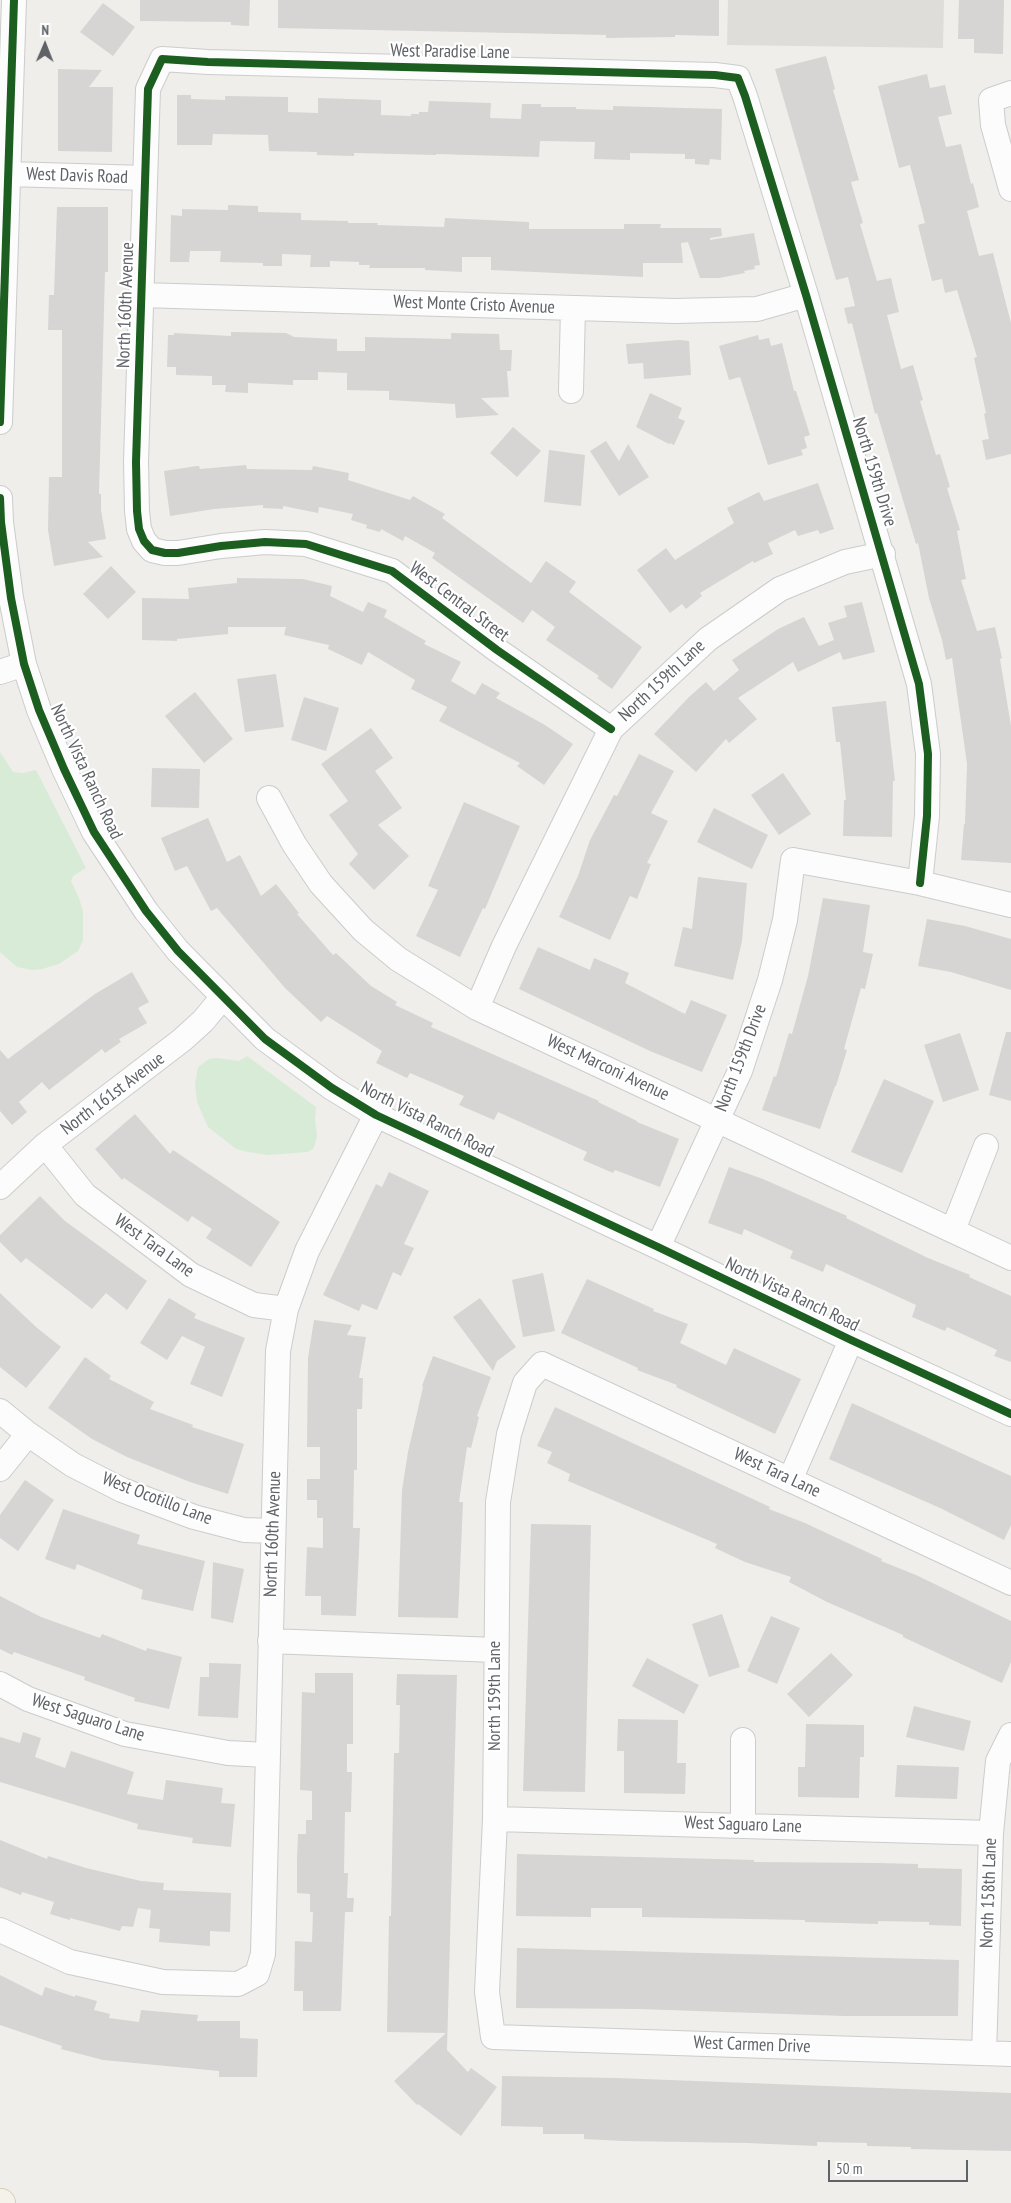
<!DOCTYPE html>
<html>
<head>
<meta charset="utf-8">
<style>
  body { margin:0 }
  #map { position:relative; width:1011px; height:2203px; overflow:hidden; background:#efeeea; font-family:"PT Sans Narrow",sans-serif }
  canvas { display:block }
  .north { position:absolute; left:20px; top:20px; width:50px; height:50px; -webkit-text-stroke:4px #fff; paint-order:stroke; rotate:1deg; font-size:14px; font-weight:700; line-height:20px; text-align:center; color:#5f6368 }
  .north::after { content:''; display:block; margin:auto; width:18px; height:22px; background:#5f6368; clip-path:polygon(50% 0,100% 100%,50% 72%,0 100%) }
  .scale { position:absolute; left:828px; top:2160px; width:140px; height:22px; box-sizing:border-box; border:2px solid #5f6368; border-top:0; padding-left:6px; font-size:15px; line-height:18px; white-space:nowrap; color:#5f6368; -webkit-text-stroke:4px #fff; paint-order:stroke }
</style>
</head>
<body>
<div id="map">
<canvas width="1011" height="2203"></canvas>
<div class="north">N</div>
<div class="scale">50 m</div>
</div>
<script>
const context = document.querySelector('canvas').getContext('2d');
context.lineJoin = 'round';
function paint(path, color) { context.fillStyle = color; context.fill(path, 'evenodd'); }
const toPath = rows => new Path2D(rows.map(r => 'M' + r).join(''));
function strokePath(path, color, width, dash) { context.strokeStyle = color; context.lineWidth = width; context.lineCap = dash ? 'butt' : 'round'; context.setLineDash(dash || []); context.stroke(path); }
function write(font, color, halo, rows, align = 'center') {
  context.font = font + ' "PT Sans Narrow",sans-serif'; context.lineWidth = 4.5; context.setLineDash([]); context.textBaseline = 'middle'; context.strokeStyle = halo; context.fillStyle = color; for (const [text, x, y, turn = 0] of rows) {
    context.save(); context.translate(x, y); context.rotate((+turn || 0) * Math.PI / 180); context.textAlign = isNaN(turn) ? turn : align; if (halo) context.strokeText(text, 0, 0); context.fillText(text, 0, 0); context.restore();
  }
}
paint(toPath([
  [728,0,944,0,943,48,727,45]
]), '#dfddda');
paint(toPath([
  [0,752,13,772,22,773,36,770,86,868,73,876,71,881,79,898,83,912,83,940,78,951,59,964,42,969,32,970,17,967,0,952],
  [247,1056,316,1107,315,1120,317,1136,314,1148,308,1152,268,1155,248,1152,236,1149,208,1127,197,1102,195,1084,198,1067,209,1059,218,1058,239,1061]
]), '#d8ebd6');
paint(toPath([
  [140,0,250,0,249,26,231,25,231,22,140,21],
  [278,0,719,0,719,36,675,35,675,37,606,38,606,35,278,28],
  [959,0,1004,0,1003,54,974,53,974,39,958,39],
  [103,3,135,27,113,56,80,32],
  [826,56,835,89,833,90,859,180,851,182,863,223,860,224,877,281,891,278,899,312,887,315,901,369,913,365,923,400,920,401,936,455,940,454,950,487,947,488,960,530,957,531,966,579,961,580,977,631,995,627,1002,658,1000,659,1011,726,1011,863,961,860,964,824,965,824,967,764,952,658,946,660,942,640,929,598,918,543,916,544,877,413,875,414,852,323,848,324,844,308,855,306,848,277,836,280,775,69],
  [58,69,102,70,89,87,113,87,112,152,58,151],
  [927,74,930,88,945,85,952,114,938,117,946,147,961,144,971,184,973,183,979,207,967,211,979,256,993,253,1011,323,1011,454,986,460,982,440,989,439,984,414,986,413,974,358,977,357,957,290,945,293,942,279,932,281,918,225,925,223,910,165,899,168,878,86],
  [177,95,191,95,191,99,225,100,225,96,288,97,288,112,318,113,318,98,381,100,381,115,411,116,411,114,419,114,419,112,428,112,429,101,491,103,490,118,521,119,522,104,541,104,541,107,576,107,576,109,613,110,613,106,722,109,721,160,710,159,709,165,695,164,695,159,685,159,685,154,630,153,630,160,594,159,595,142,540,141,539,157,436,154,436,155,354,153,354,156,317,155,317,152,269,151,268,135,213,134,212,145,177,145],
  [228,205,258,206,258,212,301,213,301,220,348,221,348,223,378,223,377,225,444,227,445,218,529,222,529,229,624,229,624,224,661,224,660,228,721,228,722,236,710,238,710,240,754,233,760,265,754,266,755,269,744,271,745,273,719,278,700,278,688,242,681,243,683,263,643,263,643,277,491,270,491,257,462,257,462,272,425,270,425,268,369,268,370,265,359,265,359,262,330,261,330,267,310,267,311,255,282,254,282,266,263,266,263,263,220,262,221,251,190,251,189,262,170,262,171,215,182,216,182,209,228,210],
  [57,207,108,207,108,272,105,272,99,494,101,494,101,510,106,539,88,542,103,557,54,566,48,530,49,477,62,477,62,330,48,330,49,295,54,295],
  [231,332,286,333,294,337,337,339,337,351,365,351,365,337,451,339,451,333,499,334,500,350,512,350,511,371,507,371,509,397,481,398,499,415,456,418,455,404,389,400,389,391,347,390,347,373,318,372,318,380,293,380,293,385,248,383,248,393,225,392,226,385,212,385,212,376,176,375,176,367,167,367,168,335,174,335,174,333,231,336],
  [758,335,759,340,769,338,771,346,782,343,794,391,796,391,810,435,804,437,807,448,801,450,803,455,768,465,740,377,729,380,719,346],
  [679,340,689,341,691,375,644,379,643,363,628,364,626,344],
  [650,393,682,408,678,418,685,421,674,445,670,443,669,444,636,427],
  [513,427,541,451,517,477,490,453],
  [606,441,619,461,628,444,649,477,619,496,590,451],
  [549,450,585,455,581,506,544,502],
  [246,465,247,469,312,470,313,466,349,473,348,480,410,500,413,496,445,514,442,518,531,583,546,561,576,582,569,592,642,647,612,689,597,678,599,676,546,640,555,627,532,610,523,623,432,558,435,553,405,536,403,541,381,529,380,532,366,528,367,525,351,520,353,514,319,507,318,513,283,506,283,509,263,508,263,505,214,509,170,516,164,471,197,466,199,466,200,469],
  [818,483,834,529,820,534,818,530,798,536,795,530,768,543,773,554,754,563,753,561,700,593,702,596,686,609,682,604,670,613,637,570,666,548,675,560,734,523,727,508,759,492,764,501],
  [111,566,136,592,108,619,83,594],
  [237,578,303,579,332,586,330,596,363,612,368,602,387,610,384,617,426,641,424,644,461,662,451,681,475,695,482,683,500,693,496,698,545,725,573,744,544,785,517,766,520,763,439,721,447,707,411,689,415,680,368,652,362,665,328,649,329,645,284,635,286,627,228,627,228,634,177,639,177,641,142,640,142,598,189,599,188,588,237,583],
  [862,602,875,652,843,660,840,652,798,672,793,662,738,698,757,719,729,743,726,739,696,772,654,734,689,697,706,682,714,691,739,670,732,660,778,629,804,617,819,646,834,640,828,623,847,617,844,606],
  [276,674,284,727,245,732,237,679],
  [195,692,233,739,204,763,165,716],
  [304,697,339,708,326,751,291,740],
  [886,701,895,781,893,781,892,837,843,836,844,800,846,800,840,742,836,742,832,707],
  [371,728,393,758,375,771,402,808,378,825,409,856,374,890,349,864,358,854,329,815,348,801,321,764],
  [639,754,674,771,651,813,668,821,647,863,651,864,637,899,630,896,610,940,559,917,578,876,590,840,614,795,617,796],
  [152,768,200,769,199,808,151,807],
  [783,773,811,814,779,835,751,795],
  [464,802,520,826,485,909,483,908,460,957,416,936,438,890,428,886],
  [714,808,768,835,752,869,697,842],
  [208,818,227,862,240,855,261,896,276,884,299,913,297,914,333,955,336,953,371,986,397,1002,395,1005,433,1023,431,1027,599,1101,598,1102,637,1121,637,1122,679,1139,660,1187,615,1170,613,1173,583,1160,587,1152,498,1112,494,1120,459,1105,464,1096,410,1073,407,1078,376,1063,382,1051,327,1016,321,1022,285,988,217,908,211,911,187,866,175,871,161,838],
  [698,877,747,883,742,941,733,980,674,966,683,927,692,929],
  [823,898,870,905,863,952,873,954,865,989,861,988,844,1049,847,1050,836,1086,835,1086,820,1129,762,1110,774,1076,776,1077,789,1033,792,1034,808,976],
  [927,919,965,926,1011,939,1011,990,951,972,918,966],
  [538,947,590,970,594,958,629,973,625,983,685,1014,691,1000,727,1015,702,1072,650,1051,519,989],
  [132,972,149,1002,138,1008,147,1023,119,1039,121,1042,105,1053,102,1049,49,1090,42,1082,19,1102,27,1112,12,1125,0,1111,0,1050,8,1059,95,994],
  [1006,1032,1011,1032,1011,1101,989,1095],
  [960,1033,979,1090,943,1102,924,1045],
  [884,1079,934,1101,902,1173,851,1152],
  [135,1114,170,1154,173,1150,280,1222,251,1267,206,1238,212,1229,192,1216,188,1222,124,1178,122,1180,95,1149],
  [729,1167,763,1179,847,1216,846,1218,928,1258,970,1275,969,1277,1011,1296,1011,1362,994,1356,997,1350,947,1327,945,1331,912,1317,916,1305,877,1287,826,1264,823,1272,790,1258,793,1251,744,1229,742,1235,708,1223],
  [389,1172,429,1191,404,1244,414,1248,401,1276,393,1272,377,1310,362,1304,359,1311,323,1295,376,1184,382,1187],
  [40,1196,65,1221,147,1281,127,1310,106,1293,92,1309,26,1258,21,1263,0,1242,0,1235],
  [543,1273,555,1331,523,1337,512,1280],
  [587,1279,654,1309,653,1311,688,1324,680,1343,726,1365,734,1348,801,1379,775,1434,676,1387,677,1385,637,1370,638,1368,561,1333],
  [0,1293,36,1327,61,1347,26,1388,0,1367],
  [169,1298,196,1314,194,1318,245,1338,222,1397,190,1384,205,1347,182,1336,167,1360,140,1343],
  [480,1298,516,1347,497,1361,493,1371,453,1317],
  [314,1320,352,1325,347,1335,366,1337,359,1378,363,1378,362,1409,357,1409,357,1470,354,1470,353,1528,360,1528,356,1616,321,1615,321,1596,305,1596,307,1547,323,1548,323,1518,317,1518,317,1500,307,1500,307,1479,320,1479,320,1447,307,1447,308,1358],
  [433,1356,491,1377,477,1416,479,1417,471,1448,467,1447,459,1502,463,1502,458,1618,398,1617,402,1490,408,1452,423,1387,422,1386],
  [85,1357,111,1376,109,1379,154,1402,150,1409,193,1425,192,1427,244,1444,228,1494,190,1482,127,1457,92,1439,48,1408],
  [852,1403,1011,1476,1011,1525,1004,1540,940,1508,829,1459],
  [555,1407,770,1507,769,1509,805,1523,882,1559,881,1561,916,1575,1011,1621,1011,1662,1002,1683,903,1637,903,1635,827,1602,789,1582,791,1577,745,1562,715,1548,717,1544,568,1481,570,1474,547,1463,552,1452,537,1446],
  [25,1480,54,1500,18,1551,0,1538,0,1515],
  [63,1509,140,1535,137,1544,205,1561,193,1611,141,1599,143,1590,77,1564,75,1570,45,1559],
  [531,1524,591,1525,585,1792,523,1791],
  [213,1562,244,1569,233,1623,211,1618],
  [0,1596,41,1617,100,1638,102,1634,146,1651,147,1648,182,1657,169,1709,134,1701,135,1698,84,1680,85,1677,14,1652,12,1655,0,1649],
  [722,1614,740,1667,709,1677,692,1624],
  [771,1616,800,1628,777,1684,747,1671],
  [831,1653,853,1675,809,1717,787,1694],
  [647,1658,699,1685,684,1714,632,1686],
  [209,1663,241,1664,238,1718,198,1716,200,1677,209,1677],
  [315,1673,353,1673,353,1744,347,1744,347,1772,352,1772,351,1812,345,1812,344,1873,348,1873,347,1898,354,1898,353,1912,345,1912,341,2011,303,2011,303,1991,294,1991,295,1941,312,1942,313,1912,310,1912,310,1894,297,1893,297,1860,298,1834,306,1834,306,1820,312,1820,312,1791,300,1790,302,1692,315,1693],
  [397,1674,457,1675,447,2050,468,2072,471,2068,497,2087,461,2136,418,2104,417,2105,394,2081,446,2033,387,2032,389,1916,391,1916,394,1753,399,1753,400,1705,396,1705],
  [914,1706,971,1721,964,1751,906,1737],
  [618,1719,678,1720,677,1763,686,1763,685,1794,624,1793,624,1751,617,1751],
  [806,1724,864,1725,864,1757,860,1757,859,1798,798,1797,798,1767,805,1767],
  [23,1732,41,1738,35,1757,65,1768,71,1751,134,1772,127,1794,163,1800,166,1780,223,1788,221,1803,235,1804,231,1847,192,1843,193,1838,137,1829,138,1824,0,1782,0,1737,20,1743],
  [897,1765,959,1767,957,1799,895,1797],
  [0,1840,47,1859,48,1856,86,1868,141,1881,164,1883,163,1890,231,1893,230,1932,210,1931,210,1946,159,1942,160,1929,149,1928,151,1910,138,1908,133,1927,122,1926,120,1931,70,1918,70,1920,50,1914,54,1902,22,1892,21,1895,0,1887],
  [517,1854,717,1859,754,1860,754,1862,879,1863,918,1864,918,1868,962,1869,961,1926,929,1925,929,1922,878,1921,878,1924,805,1922,805,1920,642,1917,642,1908,591,1908,591,1917,516,1916],
  [517,1948,959,1960,958,2016,845,2016,638,2009,516,2008],
  [0,1975,42,1996,45,1987,75,1997,75,1995,97,2001,94,2010,110,2014,109,2018,139,2022,141,2010,198,2015,197,2021,240,2021,240,2038,258,2039,257,2077,219,2077,219,2071,103,2060,61,2049,62,2046,0,2025],
  [502,2076,617,2078,1011,2093,1011,2151,911,2149,911,2147,867,2146,867,2143,817,2142,817,2146,747,2143,623,2141,584,2139,584,2134,543,2134,543,2127,501,2126]
]), '#d6d5d3');
const minor = toPath([
  [1011,93,991,100,993,125,1011,189],
  [8,174,145,178],
  [141,295,675,311,757,309,806,295],
  [571,391,573,308],
  [0,422,14,0],
  [0,498,1,522,11,598,24,664,39,710,64,769,94,832,146,911,178,951,265,1039,332,1088,376,1115,658,1247,851,1340,1011,1414],
  [0,672,24,664],
  [611,729,497,650,392,571,306,544,265,542,221,546,178,553,165,553,152,550,144,541,139,529,137,511,136,462,148,89,162,59,208,62,715,75,738,78,745,96,806,295,919,684,928,754,927,816,920,883],
  [269,798,294,844,321,884,363,930,398,959,477,1008,1011,1258],
  [477,1008,504,946,611,729,708,639,780,589,845,562,883,554],
  [45,1145,85,1195,191,1275,254,1305,286,1309],
  [0,1187,45,1145,182,1040,203,1021,222,998],
  [953,1230,986,1146],
  [658,1247,740,1071,770,980,785,920,793,860,920,883,1011,905],
  [0,1411,28,1434,73,1465,122,1490,194,1517,244,1530,273,1531],
  [0,1469,28,1434],
  [790,1480,851,1340],
  [1011,1583,542,1364,525,1383,509,1434,498,1502,495,1819,487,1992,493,2037,1011,2054],
  [270,1641,495,1650],
  [0,1684,28,1699,125,1734,228,1753,267,1755],
  [495,1819,991,1833],
  [743,1825,743,1740],
  [0,1930,70,1962,163,1982,238,1984,257,1974,263,1954,278,1351,286,1309,307,1251,376,1115],
  [984,2053,991,1833,998,1761,1011,1735]
]);
const major = toPath([
  [0,2203,1,2203]
]);
strokePath(minor, '#cbcccc', 26);
strokePath(major, '#d7ceb8', 30);
strokePath(minor, '#fdfcfc', 24);
strokePath(major, '#f4f2e9', 28);
strokePath(toPath([
  [0,422,14,0],
  [0,498,1,522,11,598,24,664,39,710,64,769,94,832,146,911,178,951,265,1039,332,1088,376,1115,658,1247,851,1340,1011,1414],
  [611,729,497,650,392,571,306,544,265,542,221,546,178,553,165,553,152,550,144,541,139,529,137,511,136,462,148,89,162,59,208,62,715,75,738,78,745,96,806,295,919,684,928,754,927,816,920,883]
]), '#1b5e20', 8);
write('18px', '#5f6368', '#fff', [
  ["West Paradise Lane",450,52,1],
  ["West Davis Road",77,176,2],
  ["North 160th Avenue",126,305,-88],
  ["West Monte Cristo Avenue",474,305,2],
  ["North 159th Drive",874,472,73],
  ["West Central Street",459,602,37],
  ["North 159th Lane",662,681,-43],
  ["North Vista Ranch Road",86,772,65],
  ["North 159th Drive",741,1058,-69],
  ["West Marconi Avenue",608,1068,25],
  ["North 161st Avenue",113,1094,-37],
  ["North Vista Ranch Road",427,1120,27],
  ["West Tara Lane",154,1246,36],
  ["North Vista Ranch Road",792,1295,26],
  ["West Tara Lane",777,1473,25],
  ["West Ocotillo Lane",157,1499,21],
  ["North 160th Avenue",273,1534,-88],
  ["North 159th Lane",495,1696,-90],
  ["West Saguaro Lane",88,1718,18],
  ["West Saguaro Lane",743,1825,2],
  ["North 158th Lane",989,1893,-88],
  ["West Carmen Drive",752,2045,2]
]);
</script>
</body>
</html>
